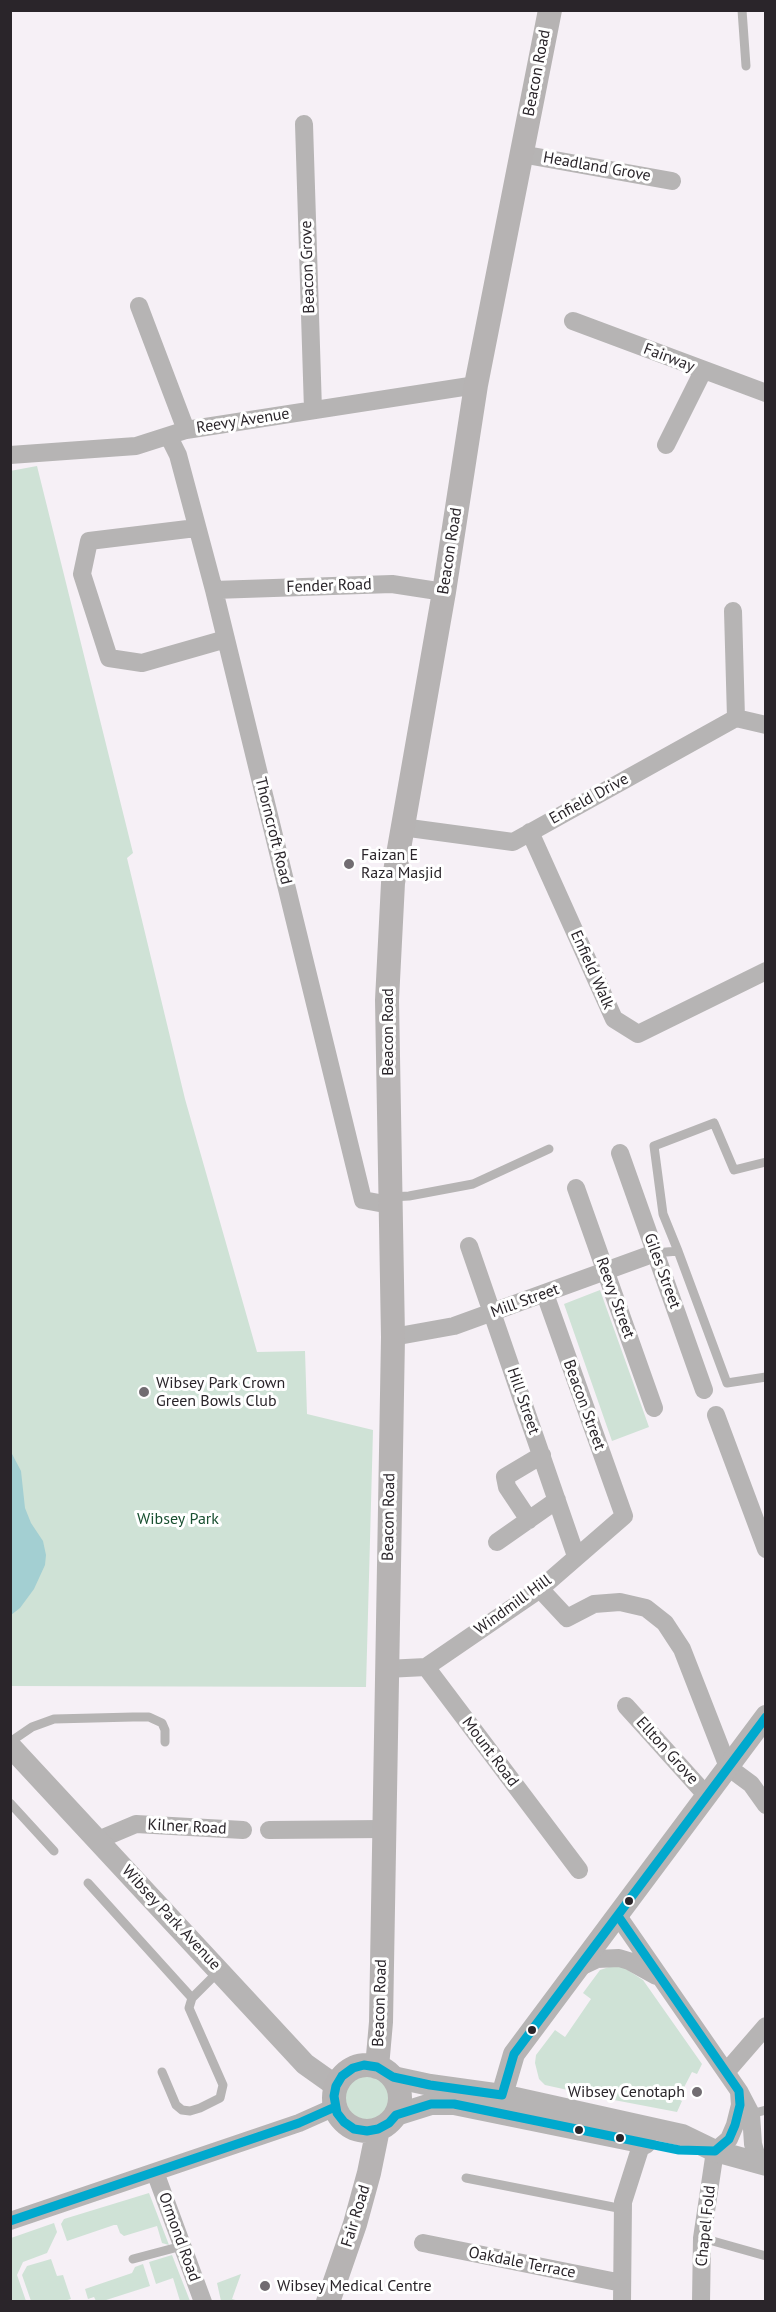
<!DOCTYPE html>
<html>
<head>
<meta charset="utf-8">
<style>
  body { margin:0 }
  #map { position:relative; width:776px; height:2312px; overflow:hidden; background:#f6f0f6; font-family:"PT Sans",sans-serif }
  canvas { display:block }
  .frame { position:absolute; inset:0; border:12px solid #2a252a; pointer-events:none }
</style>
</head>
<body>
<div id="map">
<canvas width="776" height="2312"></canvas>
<div class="frame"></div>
</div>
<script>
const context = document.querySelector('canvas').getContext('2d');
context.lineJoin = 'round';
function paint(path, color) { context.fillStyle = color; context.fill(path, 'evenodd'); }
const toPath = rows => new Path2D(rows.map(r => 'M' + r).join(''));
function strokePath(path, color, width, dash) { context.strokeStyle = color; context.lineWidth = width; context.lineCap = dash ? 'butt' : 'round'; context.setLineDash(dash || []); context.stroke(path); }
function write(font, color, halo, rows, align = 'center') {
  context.font = font + ' "PT Sans",sans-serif'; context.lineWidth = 6; context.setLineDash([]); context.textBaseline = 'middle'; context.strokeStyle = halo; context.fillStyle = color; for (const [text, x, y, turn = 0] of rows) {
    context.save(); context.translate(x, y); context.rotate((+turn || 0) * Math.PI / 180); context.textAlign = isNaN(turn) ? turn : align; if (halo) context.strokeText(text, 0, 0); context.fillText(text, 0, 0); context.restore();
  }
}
paint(toPath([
  [37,466,133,853,127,858,185,1099,257,1352,305,1351,307,1414,373,1430,366,1687,11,1686,10,471],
  [600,1290,649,1427,612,1441,564,1304],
  [609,1967,623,1967,643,1980,702,2064,697,2074,692,2072,678,2099,682,2101,677,2112,614,2100,613,2097,587,2091,586,2094,545,2085,539,2079,535,2063,536,2055,555,2030,565,2037,591,1999,583,1993,600,1970],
  [363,2074,379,2075,394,2089,396,2095,393,2109,382,2119,361,2120,349,2114,343,2105,347,2084,352,2078],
  [149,2193,169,2245,162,2243,157,2226,124,2236,120,2233,117,2225,114,2225,67,2241,61,2224,64,2219],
  [54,2223,57,2232,47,2253,23,2262,17,2275,26,2301,11,2301,11,2238],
  [172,2255,190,2301,180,2301,173,2278,156,2284,149,2262],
  [51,2259,57,2276,63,2275,71,2299,64,2301,31,2301,22,2275,27,2266],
  [143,2264,150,2286,103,2301,96,2301,94,2297,88,2299,85,2289,132,2273,135,2267],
  [241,2274,232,2299,239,2301,221,2301,217,2283]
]), '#cfe2d6');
paint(toPath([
  [11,1452,21,1471,25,1508,31,1523,43,1541,46,1555,45,1565,34,1589,20,1608,11,1615]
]), '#a3cfd2');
strokePath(toPath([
  [742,10,746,66],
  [391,1197,409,1196,473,1184,549,1149],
  [678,1251,663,1214,654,1146,714,1123,734,1170,766,1162],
  [655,1253,678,1251,727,1383,766,1377],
  [10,1742,32,1727,54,1719,133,1717,149,1717,162,1723,165,1730,165,1742],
  [10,1803,54,1851],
  [88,1883,192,1998],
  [162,2072,176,2105,182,2110,190,2111,200,2108,220,2098,223,2085,189,2008,192,1998,218,1972],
  [751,2114,766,2110],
  [466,2178,623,2209],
  [702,2238,766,2256],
  [133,2259,182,2246]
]), '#b6b4b4', 9);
strokePath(toPath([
  [304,124,313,410],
  [521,154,672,181],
  [139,306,186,430],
  [573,321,766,393],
  [169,437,178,455,214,590,363,1200,390,1205],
  [666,445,703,371],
  [10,455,136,446,186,430,476,385],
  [196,528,89,541,82,574,109,658,142,663,226,639],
  [214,590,392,584,444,592],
  [733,611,736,718],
  [402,827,513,842,736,718,766,725],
  [530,832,614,1019,638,1034,766,971],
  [620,1153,704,1390],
  [576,1188,654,1408],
  [469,1246,576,1556],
  [393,1337,454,1326,655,1253],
  [716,1415,766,1549],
  [529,1520,507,1487,505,1477,542,1455],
  [497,1542,557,1500],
  [540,1589,567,1618,594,1604,620,1602,646,1608,665,1623,682,1649,728,1767,751,1784,766,1805],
  [426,1667,540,1589,624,1516,545,1294],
  [386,1669,426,1667,579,1870],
  [626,1706,707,1796],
  [269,1830,383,1829],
  [98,1840,136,1824,243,1830],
  [618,1916,739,2091,751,2114,753,2144,759,2164],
  [580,1967,597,1959,619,1958,629,1961,656,1976],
  [727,2071,766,2026],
  [155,2172,203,2302],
  [10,2221,299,2123,335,2107],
  [423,2243,622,2283],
  [622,2302,623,2202,646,2130],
  [701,2302,702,2238,715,2151,729,2139,735,2125,740,2105,739,2091]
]), '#b6b4b4', 18);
strokePath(toPath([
  [10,1746,305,2064,336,2086],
  [393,2077,430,2085,502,2095,682,2135,715,2151,766,2165],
  [502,2095,514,2054,766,1716],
  [396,2115,431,2104,454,2104,645,2143]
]), '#b6b4b4', 22);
strokePath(toPath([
  '334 2098a33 33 0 1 1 66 0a33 33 0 1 1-66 0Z',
  [377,2067,381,2022,393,1337,387,1000,393,883,444,592,476,385,550,10],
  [328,2302,355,2224,369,2173,378,2129]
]), '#b6b3b3', 24);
strokePath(toPath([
  [618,1916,739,2091,740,2105,735,2125,729,2139,715,2151,679,2150,454,2104,431,2104,396,2115,389,2123,378,2129,367,2131,354,2129,344,2122,337,2113,334,2096,336,2086,342,2076,353,2068,364,2065,377,2067,393,2077,430,2085,502,2095,514,2054,766,1717],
  [10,2221,299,2123,335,2107]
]), '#00a9ce', 9);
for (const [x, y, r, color] of [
  [349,864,6,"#716c71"],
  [144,1392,6,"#716c71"],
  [629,1901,5,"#2a252a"],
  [532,2030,5,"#2a252a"],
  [697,2092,6,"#716c71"],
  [579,2130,5,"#2a252a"],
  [620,2138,5,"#2a252a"],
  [265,2286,6,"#716c71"]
]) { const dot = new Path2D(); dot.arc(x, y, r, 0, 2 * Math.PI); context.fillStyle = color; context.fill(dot); strokePath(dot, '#fff', 2); }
write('16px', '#2a252a', '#fff', [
  ["Beacon Road",537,73,-79],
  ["Headland Grove",597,167,10],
  ["Beacon Grove",308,267,-92],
  ["Fairway",669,358,21],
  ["Reevy Avenue",243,421,-9],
  ["Beacon Road",450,551,-81],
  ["Fender Road",329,586,-2],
  ["Enfield Drive",589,799,-29],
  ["Thorncroft Road",273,831,76],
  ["Enfield Walk",592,970,66],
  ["Beacon Road",388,1032,-90],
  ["Giles Street",662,1271,70],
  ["Reevy Street",615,1298,70],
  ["Mill Street",525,1301,-20],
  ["Hill Street",523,1401,71],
  ["Beacon Street",584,1405,70],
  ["Beacon Road",389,1517,-89],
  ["Windmill Hill",513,1605,-36],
  ["Ellton Grove",667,1751,48],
  ["Mount Road",490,1752,53],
  ["Kilner Road",187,1827,3],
  ["Wibsey Park Avenue",171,1918,47],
  ["Beacon Road",380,2003,-88],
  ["Fair Road",356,2216,-73],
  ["Chapel Fold",706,2226,-84],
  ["Ormond Road",179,2237,70],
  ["Oakdale Terrace",522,2263,11]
]);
write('16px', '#2a252a', '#fff', [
  ["Faizan E",361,855],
  ["Raza Masjid",361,873],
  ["Wibsey Park Crown",156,1383],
  ["Green Bowls Club",156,1401],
  ["Wibsey Cenotaph",685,2092,"right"],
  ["Wibsey Medical Centre",277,2286]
], 'left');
write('16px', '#184f30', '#fff', [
  ["Wibsey Park",178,1519]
]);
</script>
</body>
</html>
